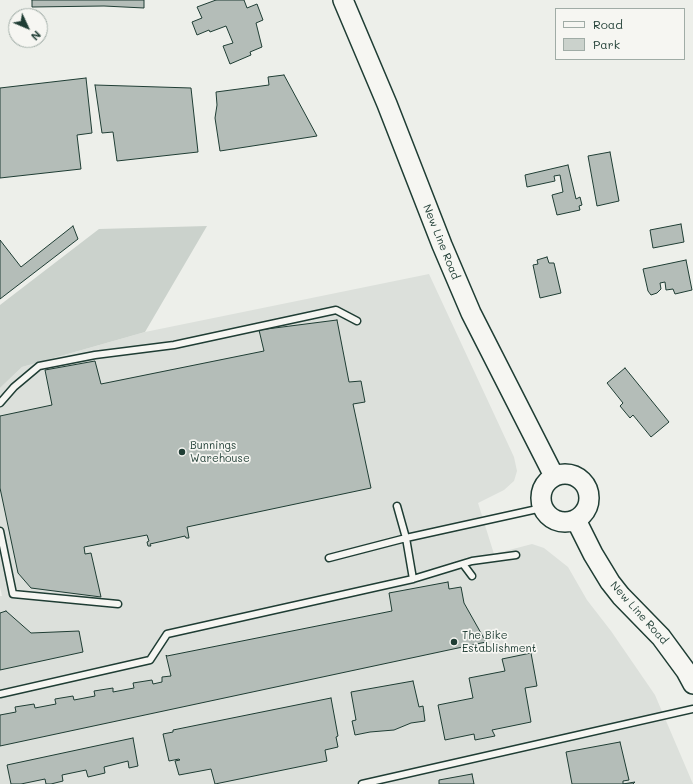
<!DOCTYPE html>
<html>
<head>
<meta charset="utf-8">
<style>
  body { margin:0 }
  #map { position:relative; width:693px; height:784px; overflow:hidden; background:#edefea; font-family:Mali,sans-serif }
  canvas { display:block }
  .legend { position:absolute; left:555px; top:8px; width:130px; height:52px; box-sizing:border-box; background:#f6f6f2; border:1px solid #a0aca6; margin:0; padding:5px 7px; list-style:none; font-size:12px; color:#1f3d34 }
  .legend li { display:flex; align-items:center; gap:8px; height:20px }
  .legend b { width:20px; border:1px solid #a0aca6 }
  .north { position:absolute; left:8px; top:8px; width:40px; height:40px; box-sizing:border-box; background:#f6f6f2; border:1px solid #a0aca6; border-radius:50%; rotate:134deg; font-size:11px; font-weight:700; line-height:16px; text-align:center; color:#1f3d34 }
  .north::after { content:''; display:block; margin:auto; width:14px; height:18px; background:#1f3d34; clip-path:polygon(50% 0,100% 100%,50% 72%,0 100%) }
</style>
</head>
<body>
<div id="map">
<canvas width="693" height="784"></canvas>
<ul class="legend">
<li><b style="height:5px;background:#f6f6f2"></b>Road</li>
<li><b style="height:11px;background:#cbd2cc"></b>Park</li>
</ul>
<div class="north">N</div>
</div>
<script>
const context = document.querySelector('canvas').getContext('2d');
context.lineJoin = 'round';
function paint(path, color) { context.fillStyle = color; context.fill(path, 'evenodd'); }
const toPath = rows => new Path2D(rows.map(r => 'M' + r).join(''));
function strokePath(path, color, width, dash) { context.strokeStyle = color; context.lineWidth = width; context.lineCap = dash ? 'butt' : 'round'; context.setLineDash(dash || []); context.stroke(path); }
function write(font, color, halo, rows, align = 'center') {
  context.font = font + ' Mali,sans-serif'; context.lineWidth = 3.5; context.setLineDash([]); context.textBaseline = 'middle'; context.strokeStyle = halo; context.fillStyle = color; for (const [text, x, y, turn = 0] of rows) {
    context.save(); context.translate(x, y); context.rotate((+turn || 0) * Math.PI / 180); context.textAlign = isNaN(turn) ? turn : align; if (halo) context.strokeText(text, 0, 0); context.fillText(text, 0, 0); context.restore();
  }
}
paint(toPath([
  [429,274,514,457,517,471,514,481,504,490,478,503,494,554,532,544,544,548,568,567,587,600,611,631,655,695,693,784,0,784,0,596,2,596,0,587,0,388,22,367,145,332]
]), '#dce0db');
paint(toPath([
  [207,226,145,332,22,367,0,388,0,305,99,229]
]), '#cbd2cc');
const building = toPath([
  [32,0,144,0,144,8,104,6,32,7,32,0],
  [216,0,244,0,247,8,257,4,263,20,256,23,262,47,250,52,251,55,230,64,223,46,233,43,226,26,210,32,209,30,197,35,192,22,202,18,197,7,216,0],
  [284,75,317,136,220,151,215,118,217,105,216,92,269,85,268,77,284,75],
  [86,78,92,133,77,135,81,169,0,178,0,88,86,78],
  [95,85,191,88,198,152,117,161,113,132,102,133,95,85],
  [610,152,619,201,597,206,588,156,610,152],
  [568,165,576,199,580,197,582,205,579,206,580,210,557,215,552,195,563,192,560,175,554,176,555,181,527,187,525,175,568,165],
  [681,224,684,242,653,248,650,230,681,224],
  [73,226,78,239,0,299,0,240,21,267,73,226],
  [547,257,549,263,554,263,561,293,540,298,533,265,538,264,537,260,547,257],
  [686,260,692,290,675,294,673,289,666,290,665,282,660,283,661,289,657,293,651,295,648,291,643,269,686,260],
  [337,320,349,382,361,381,365,402,353,404,371,488,187,527,189,538,186,538,185,536,150,544,151,546,148,546,147,542,149,541,147,535,84,547,85,554,91,553,101,597,31,588,18,573,0,488,0,416,52,405,45,370,95,361,101,384,264,351,259,330,337,320],
  [625,368,669,422,651,437,633,415,630,418,620,406,623,403,607,383,625,368],
  [448,582,449,589,461,587,464,603,486,642,0,746,0,715,16,712,15,707,34,704,35,708,56,704,55,700,55,699,73,696,74,700,95,696,94,691,113,688,113,692,134,688,133,683,152,680,153,684,162,682,162,677,171,676,166,655,167,656,392,611,389,593,448,582],
  [6,611,31,633,79,631,83,652,0,670,0,613,6,611],
  [531,653,537,686,525,688,531,722,492,730,495,736,475,740,474,734,445,740,438,705,473,698,469,678,505,671,502,659,531,653],
  [413,681,419,707,423,706,425,721,411,723,394,730,370,732,355,735,352,721,356,720,351,692,413,681],
  [331,698,338,736,336,737,338,747,325,750,327,761,215,784,211,769,179,775,175,761,180,760,179,759,169,761,163,734,173,732,173,730,331,698],
  [133,738,138,766,129,768,128,761,104,767,105,773,88,777,86,770,62,775,63,781,51,784,46,784,45,779,21,784,11,784,7,765,133,738],
  [620,742,629,780,623,781,623,784,635,782,633,784,572,784,566,752,620,742],
  [472,774,474,784,439,784,439,780,472,774]
]);
paint(building, '#b4bdb8');
strokePath(building, '#1f3d34', 1);
const service = toPath([
  [0,403,14,387,39,366,95,355,174,345,336,310,357,321],
  [0,531,13,594,118,604],
  [329,558,406,538,542,508],
  [463,564,472,576],
  [413,579,472,561,516,555],
  [0,694,150,660,167,634,413,579,406,538,397,506],
  [362,784,693,709]
]);
const primary = toPath([
  [343,0,387,104,442,245,471,313,554,476],
  '541 498a24 24 0 1 1 48 0a24 24 0 1 1-48 0Z',
  [576,520,593,554,610,582,621,596,661,637,686,671,693,684]
]);
strokePath(service, '#1f3d34', 9);
strokePath(primary, '#1f3d34', 22);
strokePath(service, '#f6f6f2', 6);
strokePath(primary, '#f6f6f2', 19);
for (const [x, y, r, color] of [
  [182,452,4,"#1f3d34"],
  [454,642,4,"#1f3d34"]
]) { const dot = new Path2D(); dot.arc(x, y, r, 0, 2 * Math.PI); context.fillStyle = color; context.fill(dot); strokePath(dot, '#f6f6f2', 1.5); }
write('11px', '#1f3d34', '#f6f6f2', [
  ["New Line Road",441,242,68],
  ["New Line Road",639,613,48]
]);
write('11px', '#1f3d34', '#f6f6f2', [
  ["Bunnings",190,446],
  ["Warehouse",190,459],
  ["The Bike",462,636],
  ["Establishment",462,649]
], 'left');
</script>
</body>
</html>
